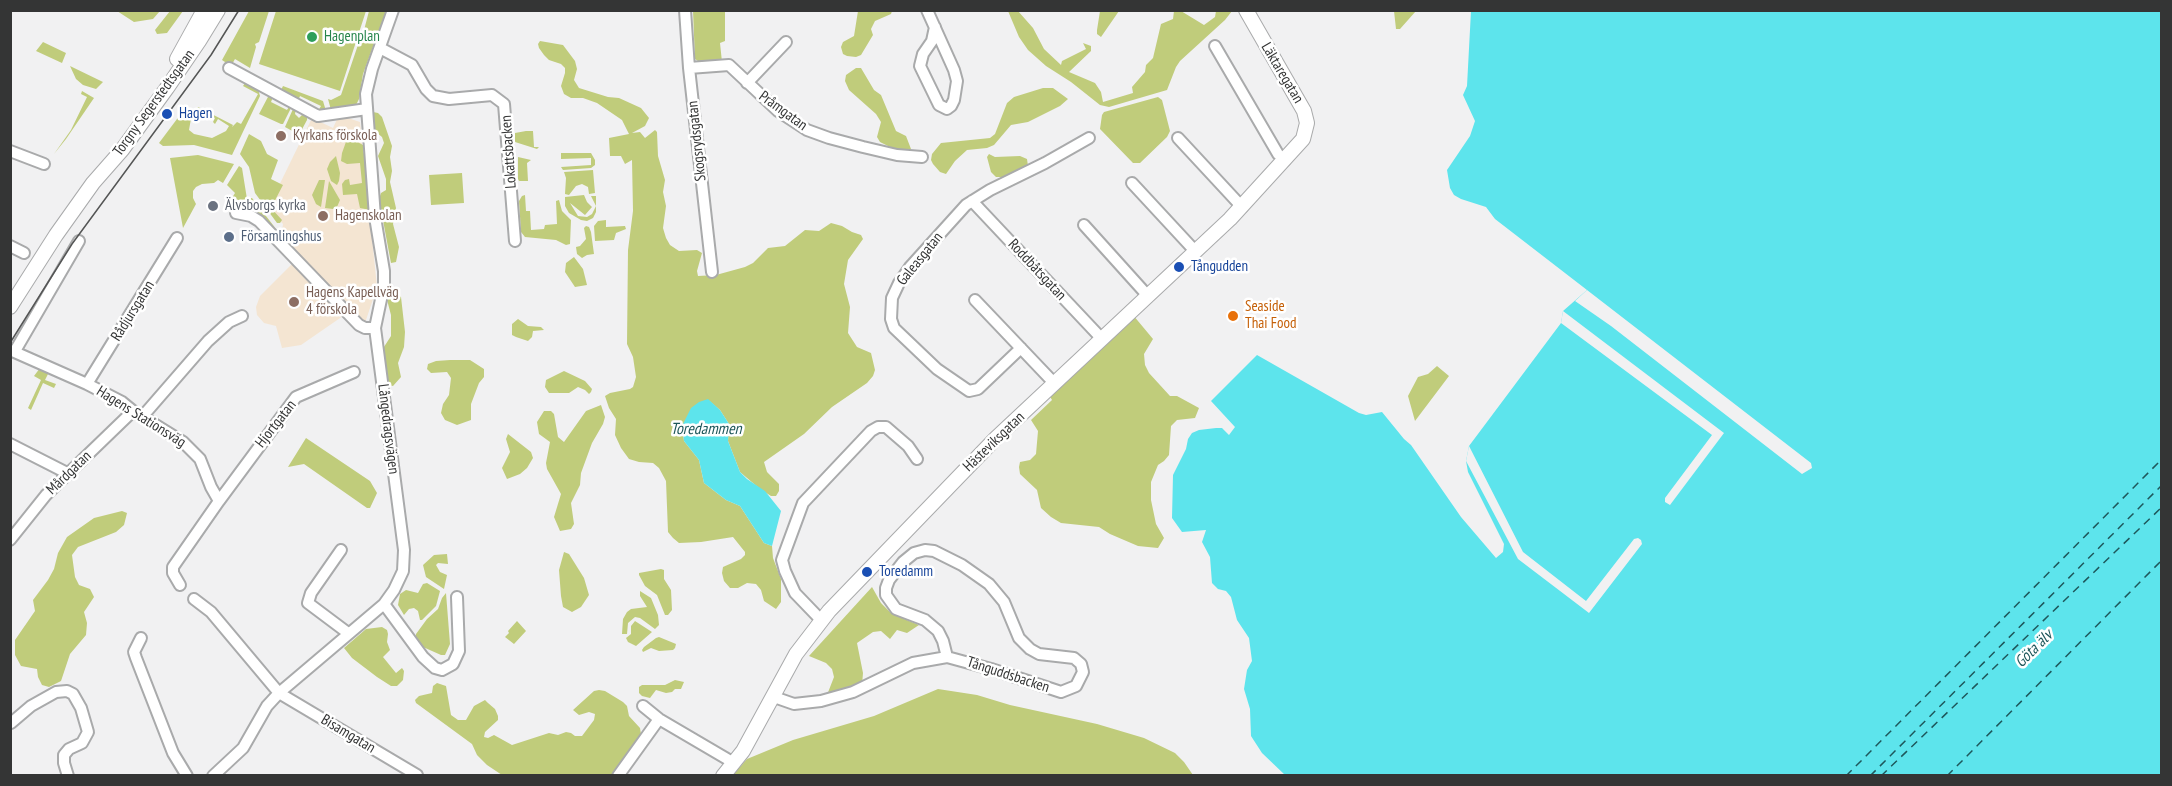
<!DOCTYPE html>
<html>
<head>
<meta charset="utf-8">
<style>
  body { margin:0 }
  #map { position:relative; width:2172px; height:786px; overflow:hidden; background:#f1f1f2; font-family:"PT Sans Narrow",sans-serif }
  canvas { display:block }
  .frame { position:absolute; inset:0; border:12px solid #343535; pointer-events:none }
</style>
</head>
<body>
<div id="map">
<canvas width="2172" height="786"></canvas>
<div class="frame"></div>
</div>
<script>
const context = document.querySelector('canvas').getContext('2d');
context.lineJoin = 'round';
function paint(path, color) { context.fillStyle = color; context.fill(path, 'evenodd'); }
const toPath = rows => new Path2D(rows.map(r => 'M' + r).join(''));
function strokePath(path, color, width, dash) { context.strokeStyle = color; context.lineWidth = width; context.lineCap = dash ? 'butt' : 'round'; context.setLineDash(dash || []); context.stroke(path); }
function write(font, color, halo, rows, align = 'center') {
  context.font = font + ' "PT Sans Narrow",sans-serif'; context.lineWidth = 5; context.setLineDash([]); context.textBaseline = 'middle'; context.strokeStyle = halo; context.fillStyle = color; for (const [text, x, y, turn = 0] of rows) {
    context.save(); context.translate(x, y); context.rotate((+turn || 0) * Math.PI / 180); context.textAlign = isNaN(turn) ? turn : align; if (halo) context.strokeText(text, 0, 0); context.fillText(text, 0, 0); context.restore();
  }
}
paint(toPath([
  [339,115,360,122,377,287,365,323,362,323,281,237,283,224,268,208,312,118,333,128],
  [294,262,343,316,301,345,282,348,276,326,264,323,257,315,256,307,260,296]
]), '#f4e5d2');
paint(toPath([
  [117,11,160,11,153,19,134,22],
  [170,11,183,11,167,33,157,34,155,30],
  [249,11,269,11,259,42,255,44,256,47,250,68,235,59,231,66,222,60],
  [276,11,366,11,340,91,259,64],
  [369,11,386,11,363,74,359,99,355,107,331,110,328,99,331,100,341,95,361,36,363,34],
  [693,11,725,11,725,41,720,43,722,62,701,63,695,59],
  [858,11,892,11,891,14,875,21,871,29,873,35,861,55,856,57,847,56,843,54,841,47,843,42,854,36],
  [1008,11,1018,11,1033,28,1044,49,1061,65,1062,61,1086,49,1083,43,1091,46,1091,51,1069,72,1095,83,1101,92,1103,102,1133,93,1132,87,1145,72,1146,65,1153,58,1161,24,1173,19,1174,11,1181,11,1204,25,1215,17,1216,11,1232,11,1225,20,1180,61,1176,67,1167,90,1109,107,1100,105,1071,82,1046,66,1028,50,1019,37],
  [1100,11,1119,11,1101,37,1097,34,1097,30],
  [1394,11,1394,10,1416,11,1400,29,1396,29],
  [540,41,563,45,575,61,577,69,574,80,579,88,608,97,619,98,641,108,649,118,645,126,632,133,640,132,645,138,655,130,657,132,658,156,665,180,663,192,666,206,663,228,666,238,670,245,679,251,697,250,702,253,697,271,698,276,716,275,745,267,753,263,768,248,785,246,805,230,819,231,831,223,842,226,852,232,861,235,863,239,848,260,844,284,850,307,848,333,857,347,871,353,875,370,873,376,867,383,832,407,804,434,764,462,767,472,779,484,779,491,776,496,771,496,760,489,740,472,728,441,729,424,720,410,708,400,682,426,684,441,699,460,704,483,726,500,740,506,764,543,772,546,773,558,781,579,781,602,776,609,764,601,761,590,756,584,747,583,738,588,730,588,724,581,722,573,723,567,741,559,745,555,745,552,733,537,701,542,679,543,673,538,668,532,666,481,659,468,653,463,639,462,629,459,621,448,615,435,616,419,609,408,605,396,610,393,630,389,633,387,636,377,633,357,627,344,628,250,633,211,632,160,625,164,621,156,610,156,609,138,629,134,622,120,597,103,583,98,571,98,564,94,561,86,565,73,565,68,561,64,549,60,544,55,539,48,538,44],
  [43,42,66,53,62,63,36,51],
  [70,66,103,82,96,89,83,85,76,79],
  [856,68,861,68,874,90,881,95,896,131,906,136,911,149,906,152,894,149,880,142,877,137,881,122,876,114,849,90,845,81,846,75],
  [245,83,258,89,260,96,232,155,194,145,163,146,159,143,186,107,192,113,189,130,194,134,212,138,226,131,229,126,218,119,215,124,213,122,215,118,206,113,204,117,196,117,195,115,198,107,233,125,232,127,237,122,241,124,258,94,243,86],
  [283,86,323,101,326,111,318,111,321,106,300,96,298,101,280,92],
  [1043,88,1053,88,1068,99,1060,106,1028,122,1011,125,994,145,987,148,967,150,955,161,946,174,940,172,933,164,931,160,932,154,941,143,990,138,995,134,1007,103,1014,97],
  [82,91,94,98,66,139,54,154,71,130,87,97,81,94],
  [269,95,273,97,271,102,287,110,290,105,292,106,283,124,281,124,259,114],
  [1158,97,1162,100,1170,131,1167,137,1140,163,1133,163,1100,129,1102,115,1104,112],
  [293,109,296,109,295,114,299,118,303,114,307,115,307,120,300,133,296,133,285,127],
  [373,112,378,113,382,117,392,146,390,157,392,171,390,182,396,208,393,224,399,247,396,262,391,263,379,199,381,193,386,190,386,179,378,156,384,143,382,137,376,132,372,121],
  [526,131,533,131,534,147,539,147,537,149,515,142,515,133],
  [249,134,261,141,267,154,278,160,271,179,283,185,271,208,282,220,280,223,277,223,255,193,249,167,240,154],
  [350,138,363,145,370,210,360,208,357,194,343,195,342,184,345,180,349,179,350,185,362,183,360,163,347,164,341,161,342,153,347,139],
  [561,153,591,153,595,160,595,165,591,168,563,170,561,167,591,165,591,158,561,159],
  [989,154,995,157,1020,156,1027,159,1028,166,1008,177,996,177,991,172,987,157],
  [198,155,234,164,223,183,218,180,214,183,202,184,196,187,193,191,193,198,196,204,183,228,170,158],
  [336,156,340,173,339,181,337,185,331,181,327,169,330,162],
  [518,157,531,160,527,163,528,181,519,181,518,179],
  [239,166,242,168,247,199,252,198,273,225,276,229,276,233,261,218,246,207,229,203,235,193,227,185],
  [593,170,595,193,589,194,588,187,582,184,576,186,569,195,565,194,566,178,564,172],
  [462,173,464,203,431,205,429,175],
  [319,180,325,180,321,207,316,204,312,195],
  [329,181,340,200,337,207,333,209,325,208],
  [525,195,526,211,530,211,531,230,544,229,545,225,557,224,556,201,559,200,562,211,571,220,570,244,566,245,556,240,525,237,521,232,519,201,522,196],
  [584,195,587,202,592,207,585,215,570,203,578,216,587,217,592,214,596,206,591,196,596,196,596,212,593,218,587,221,581,220,569,213,565,206,565,197],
  [606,220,606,227,625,226,626,229,616,233,614,240,595,241,594,226,598,221],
  [586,226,589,227,591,232,594,254,587,255,582,258,577,254,576,247,580,246,586,239,584,228],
  [574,257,583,269,587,285,575,287,565,272,566,263],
  [395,293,401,297,405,332,404,347,398,363,401,377,393,386,388,385,386,381,382,350,391,336,391,315,386,296],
  [1133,315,1153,339,1144,354,1145,365,1149,373,1170,396,1177,396,1199,408,1195,418,1177,420,1171,426,1169,455,1164,461,1158,465,1151,482,1151,500,1156,524,1164,538,1158,548,1138,546,1110,534,1099,527,1061,523,1051,517,1041,508,1037,490,1020,474,1019,467,1020,462,1030,460,1036,454,1038,431,1031,420,1052,400,1048,393],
  [518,319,528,326,541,327,544,330,533,331,532,337,528,341,516,337,512,335,512,324],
  [450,360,470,360,484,369,484,377,479,383,471,404,471,420,457,425,445,420,441,413,443,404,449,395,451,378,447,372,431,373,427,369,428,364,436,361],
  [1437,366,1449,376,1415,421,1408,396,1418,377,1428,374],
  [40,368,49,372,45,380,56,384,54,388,43,383,31,410,28,408,41,380,34,376],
  [564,371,585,381,592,389,591,392,589,394,585,390,578,387,569,393,549,393,545,387,546,380],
  [601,405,605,417,603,424,592,443,581,473,580,485,571,503,574,524,571,529,560,531,554,517,561,494,547,469,546,463,550,442,539,434,537,422,544,411,551,411,554,414,558,437,564,442,586,411],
  [508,434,531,452,533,458,527,468,520,474,507,479,502,468,510,452,506,439],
  [306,438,370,481,377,493,370,508,367,508,304,464,288,467],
  [122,511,127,513,124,525,116,532,78,547,72,555,75,577,79,585,90,589,94,597,84,612,87,623,86,635,70,654,61,681,49,687,42,685,38,677,37,669,21,666,15,655,15,640,35,611,33,600,48,580,54,569,58,553,67,537,94,518],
  [564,552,569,554,584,578,589,595,581,607,572,612,563,607,561,596,559,570],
  [447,554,448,564,438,563,436,565,440,572,447,575,444,589,426,577,423,565,434,555],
  [661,569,664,570,664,579,671,590,672,610,668,615,665,615,657,595,645,586,639,575,639,573],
  [427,583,440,591,436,606,422,620,420,620,418,611,414,608,409,609,404,615,398,605,400,594,406,590,418,593,423,584],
  [872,587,881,603,892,614,919,625,907,633,897,630,890,639,881,631,873,632,857,643,863,673,862,685,827,695,834,677,832,669,826,663,809,656],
  [640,591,651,598,658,615,659,625,655,629,640,618,635,617,628,623,627,634,622,634,623,619,627,612,631,609,647,607,640,596],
  [446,593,450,644,445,655,441,655,423,647,416,638,416,634,427,619,438,609,442,598],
  [517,621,526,631,514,644,505,637,509,633,508,631],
  [635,621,652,632,636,646,628,642,626,638,631,634,631,626],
  [382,627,387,630,388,634,387,642,390,650,383,657,396,673,402,668,404,671,403,680,397,686,391,686,377,677,352,658,344,648,366,629],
  [659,637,676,644,675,648,673,650,659,651,651,648,643,652,642,650,644,647,656,638],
  [675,680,684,682,681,689,675,689,672,692,666,693,656,690,650,698,642,696,639,693,639,687,642,685,665,685],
  [437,683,446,686,451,715,458,720,466,720,474,706,485,700,488,703,495,709,498,716,498,720,485,732,484,737,488,738,494,735,512,745,549,733,558,735,566,732,571,733,575,736,582,736,594,720,595,714,589,712,579,715,573,710,594,691,599,690,605,691,623,702,627,706,629,716,640,728,641,734,612,775,502,775,487,765,477,755,472,744,416,703,415,700,419,696,432,693,433,686],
  [938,689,977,695,1010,705,1097,724,1144,738,1175,753,1184,762,1193,775,733,775,747,759,793,740,874,716]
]), '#c0cc7b');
paint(toPath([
  [1471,11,2161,11,2161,775,1285,775,1262,753,1251,736,1250,709,1244,689,1247,670,1252,661,1249,638,1237,620,1231,597,1226,591,1218,589,1212,583,1210,557,1202,542,1206,530,1182,532,1172,518,1173,475,1186,449,1188,439,1192,433,1199,430,1216,428,1222,428,1229,435,1235,427,1211,401,1257,355,1359,413,1366,415,1382,412,1404,439,1411,445,1461,517,1496,558,1503,552,1504,544,1468,472,1466,461,1469,446,1561,323,1563,311,1587,290,1495,219,1486,207,1461,199,1454,195,1450,188,1447,170,1470,136,1475,121,1463,95,1467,86],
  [708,399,720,410,729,424,728,441,740,472,747,479,765,491,781,511,772,546,764,543,740,506,726,500,704,483,699,460,684,441,682,426,691,408,699,402]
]), '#5de4ec');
paint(toPath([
  [1587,290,1811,463,1812,468,1802,474,1611,326,1575,301],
  [1563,311,1724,433,1670,505,1665,502,1665,498,1712,435,1561,323],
  [1469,446,1523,552,1586,601,1634,539,1638,538,1641,540,1642,544,1589,613,1518,559,1466,461]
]), '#f1f1f2');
strokePath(toPath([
  [1846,776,2162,459],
  [1870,776,2162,485],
  [1881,776,2162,507],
  [1947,776,2162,560]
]), '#1e575b', 1.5, [8, 6]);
const minor = toPath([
  [685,10,689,68,712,272],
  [927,10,954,70,957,81,954,100,951,106,947,109,939,105,920,66,923,54,932,41,935,27],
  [1215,46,1278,154,1285,160],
  [380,48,412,65,426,89,433,96,449,99,492,95,504,104,515,241],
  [229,68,318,116,367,109],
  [689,68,729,65,778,111,807,130,829,138,863,147,897,155,922,157],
  [747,83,786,42],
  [1178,138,1242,207],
  [10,151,44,164],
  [1132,183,1195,251],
  [972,201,1102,339],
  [236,213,251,216,259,221,359,325,365,328,375,328],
  [1084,225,1148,296],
  [10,246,24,253],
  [975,300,1055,384],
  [1021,348,978,389,969,391,937,369,894,328,891,319,892,298,899,283,910,267,966,205,990,190,1045,163,1089,138],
  [10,350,87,384,122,402,133,411,183,442,200,459,211,487,219,501,173,567,173,573,180,585],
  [15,351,79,241],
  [87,384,177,238],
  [142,417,208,341,229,322,242,316],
  [10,444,67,473],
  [219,501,296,397,354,372],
  [10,540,46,495,133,411],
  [341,550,311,593,308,603,348,633],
  [194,599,211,612,279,693,417,775],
  [384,604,423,657,435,668,442,670,453,664,459,651,457,597],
  [821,620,795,593,785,571,782,560,803,503,871,431,878,427,886,427,908,446,917,459],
  [141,638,134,652,136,658,173,753,187,776],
  [774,697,794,704,821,701,853,692,913,663,947,657,991,669,1061,692,1076,686,1083,672,1081,664,1074,658,1039,654,1030,649,1019,638,1004,602,989,584,962,565,934,551,925,550,914,553,903,562,889,580,886,588,886,595,896,609,925,620,938,631,943,641,947,657],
  [643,706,659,719,734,763],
  [11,723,31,706,56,692,67,691,73,694,81,708,88,732,82,743,69,749,64,755,64,763,68,776],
  [213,776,243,748,267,706,279,693,384,604,394,590,403,571,404,550,375,328,384,285,384,271,375,217,366,94,372,69,393,10],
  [618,776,659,719]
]);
const tertiary = toPath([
  [177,59,204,10],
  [10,307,56,235,93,183,122,150,167,88,199,41,218,10],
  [723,776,743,751,796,654,829,611,996,438,1230,219,1303,139,1307,123,1304,111,1246,10]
]);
strokePath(minor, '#a9aaab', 14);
strokePath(tertiary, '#a9aaab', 16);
strokePath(minor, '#fff', 10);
strokePath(tertiary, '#fff', 14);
strokePath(toPath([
  [10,343,72,244,211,55,239,10]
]), '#545555', 1.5);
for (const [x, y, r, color] of [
  [312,37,6,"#2e9e5b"],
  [167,114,6,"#1a4fb4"],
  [281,136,6,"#8d6e63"],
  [213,206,6,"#6b7280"],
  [323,216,6,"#8d6e63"],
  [229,237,6,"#5c6f8a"],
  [1179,267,6,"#1a4fb4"],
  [294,302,6,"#8d6e63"],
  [1233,316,6,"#e8710a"],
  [867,572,6,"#1a4fb4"]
]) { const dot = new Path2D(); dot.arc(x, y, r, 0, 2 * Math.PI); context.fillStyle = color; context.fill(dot); strokePath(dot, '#fff', 2); }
write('15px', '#27864d', '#fff', [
  ["Hagenplan",324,37]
], 'left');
write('15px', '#343535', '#fff', [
  ["Läktaregatan",1282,73,59],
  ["Torgny Segerstedtsgatan",154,103,-54],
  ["Pråmgatan",783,111,36],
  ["Skogsrydsgatan",697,141,-96],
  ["Lokattsbacken",509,152,-94],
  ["Galeasgatan",920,259,-51],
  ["Roddbåtsgatan",1037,270,47],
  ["Rådjursgatan",133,311,-58],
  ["Hagens Stationsväg",141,417,32],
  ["Hjortgatan",276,424,-52],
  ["Långedragsvägen",388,429,83],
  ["Hästeviksgatan",994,442,-44],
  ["Mårdgatan",69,473,-44],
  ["Tånguddsbacken",1008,675,18],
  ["Bisamgatan",348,734,31]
]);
write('15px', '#164399', '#fff', [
  ["Hagen",179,114],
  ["Tångudden",1191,267],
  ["Toredamm",879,572]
], 'left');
write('15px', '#785e54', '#fff', [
  ["Kyrkans förskola",293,136],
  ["Hagenskolan",335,216],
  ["Hagens Kapellväg",306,293],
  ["4 förskola",306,310]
], 'left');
write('15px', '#5b616d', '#fff', [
  ["Älvsborgs kyrka",225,206]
], 'left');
write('15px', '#4e5e75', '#fff', [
  ["Församlingshus",241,237]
], 'left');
write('15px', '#c56008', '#fff', [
  ["Seaside",1245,307],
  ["Thai Food",1245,324]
], 'left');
write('italic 16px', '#1e575b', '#fff', [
  ["Toredammen",706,429],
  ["Göta älv",2034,649,-45]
]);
</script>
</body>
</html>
